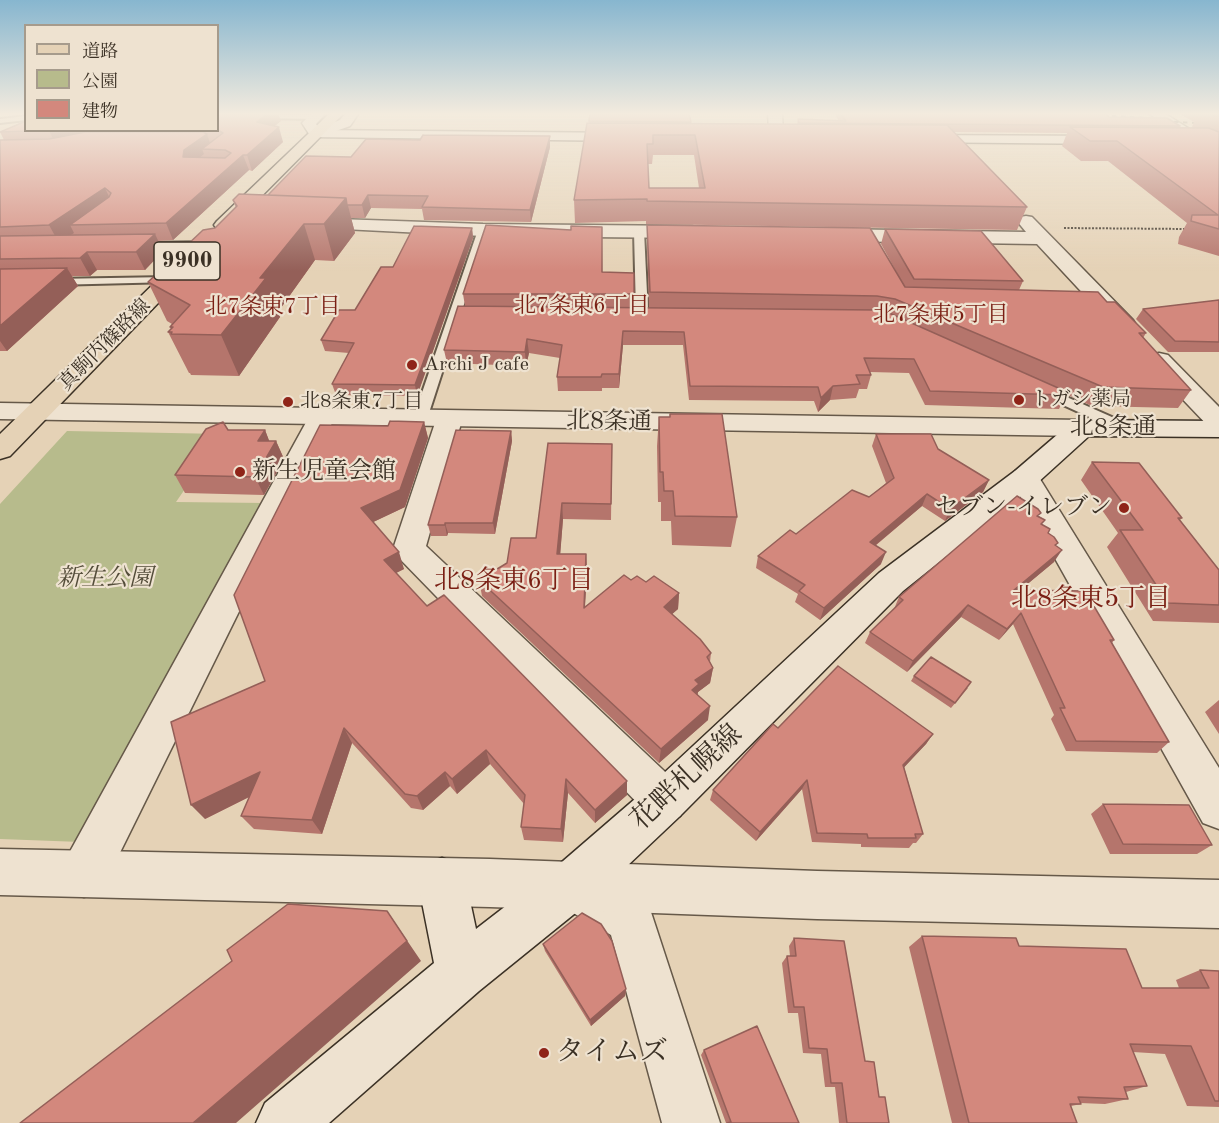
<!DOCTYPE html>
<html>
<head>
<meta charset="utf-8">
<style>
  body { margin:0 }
  #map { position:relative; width:1219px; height:1123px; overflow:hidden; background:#e5d2b6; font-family:"Old Standard TT","Noto Serif JP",serif }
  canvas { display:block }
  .legend { position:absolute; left:24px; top:24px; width:195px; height:108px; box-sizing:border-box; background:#eee2d0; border:2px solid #a69b8c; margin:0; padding:8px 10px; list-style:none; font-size:18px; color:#3b3125 }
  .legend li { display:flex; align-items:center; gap:12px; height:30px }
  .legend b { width:30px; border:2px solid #a69b8c }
</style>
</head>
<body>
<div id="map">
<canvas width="1219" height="1123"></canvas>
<ul class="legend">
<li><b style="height:8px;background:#e5d2b6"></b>道路</li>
<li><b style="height:16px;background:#b7bb8c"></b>公園</li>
<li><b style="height:16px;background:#d3887d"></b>建物</li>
</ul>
</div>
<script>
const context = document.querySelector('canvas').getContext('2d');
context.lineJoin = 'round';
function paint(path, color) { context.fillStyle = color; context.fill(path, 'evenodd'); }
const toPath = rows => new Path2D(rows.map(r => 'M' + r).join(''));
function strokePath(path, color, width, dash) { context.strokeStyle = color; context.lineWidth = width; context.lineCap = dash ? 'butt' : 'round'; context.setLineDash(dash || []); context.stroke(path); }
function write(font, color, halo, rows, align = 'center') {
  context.font = font + ' "Old Standard TT","Noto Serif JP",serif'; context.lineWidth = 4.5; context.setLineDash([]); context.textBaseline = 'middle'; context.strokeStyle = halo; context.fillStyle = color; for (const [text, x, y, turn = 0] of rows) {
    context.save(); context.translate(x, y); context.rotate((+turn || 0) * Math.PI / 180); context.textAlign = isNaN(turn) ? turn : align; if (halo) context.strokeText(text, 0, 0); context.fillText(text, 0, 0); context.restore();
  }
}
paint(toPath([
  [67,431,223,434,176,502,265,503,81,842,0,839,0,504]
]), '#b7bb8c');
const service = toPath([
  [257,115,316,115,319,117,316,119,255,118,257,115],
  [26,116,26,120,0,123,0,119,26,116],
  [483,227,488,230,427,419,425,422,415,422,413,419,478,230,483,227],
  [639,228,644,231,648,314,642,317,636,314,634,231,639,228],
  [204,242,207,243,207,247,139,249,134,246,139,243,204,242],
  [169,277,174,280,173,282,52,285,47,282,52,279,169,277],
  [1044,387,1130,425,1132,428,1130,431,1120,431,1039,394,1038,391,1039,388,1044,387]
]);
const minor = toPath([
  [312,113,326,113,316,124,319,128,340,120,346,113,359,113,350,126,316,138,311,137,302,123,312,113],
  [1026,216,1032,217,1133,320,1136,325,1133,330,1125,332,1117,330,1037,244,831,241,824,239,822,235,824,231,831,229,1026,232,1017,221,1020,217,1026,216],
  [309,218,483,224,692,226,699,228,701,232,699,236,692,238,483,236,303,227,300,223,303,219,309,218],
  [1159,353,1168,355,1219,407,1219,430,1210,428,1150,365,1147,360,1150,355,1159,353],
  [322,409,331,411,335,417,101,891,84,897,67,891,61,874,67,857,309,417,313,411,322,409],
  [449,412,458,414,462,420,426,546,680,786,687,801,680,816,665,822,650,816,398,557,393,549,436,420,440,414,449,412],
  [1025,468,1035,471,1219,768,1219,829,1203,823,1010,478,1015,471,1025,468],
  [580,866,648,903,720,1123,662,1123,611,935,563,907,556,890,563,873,580,866]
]);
const tertiary = toPath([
  [768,113,782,113,783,132,786,138,784,141,774,141,772,138,769,132,768,113],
  [1148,113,1164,113,1207,140,1205,143,1195,143,1148,113],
  [316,130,629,133,636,137,629,141,311,137,309,134,316,130],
  [915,135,1109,136,1116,140,1109,144,910,142,908,139,910,136,915,135],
  [0,403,1082,420,1092,422,1096,428,1092,434,1082,436,0,419,0,403],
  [0,849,490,859,817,871,1219,880,1219,928,817,919,490,907,0,895,0,849]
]);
const secondary = toPath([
  [1082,420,1219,421,1219,437,1089,436,1035,485,903,591,680,816,589,902,479,991,329,1123,256,1123,265,1103,434,963,418,882,425,865,442,858,459,865,466,882,476,929,555,868,650,786,879,573,1015,471,1072,422,1082,420]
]);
const primary = toPath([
  [330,113,344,113,229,229,217,229,214,225,217,221,330,113],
  [185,258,192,260,195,264,192,268,10,456,0,459,0,434,178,260,185,258]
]);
strokePath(service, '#665949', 4);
strokePath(minor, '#665949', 3);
strokePath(tertiary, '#665949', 3);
strokePath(secondary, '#3b3125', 3);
strokePath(primary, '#3b3125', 3);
strokePath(toPath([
  [1064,228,1188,229]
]), '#3b3125', 2, [2, 1.5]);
paint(service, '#eee2d0');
paint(minor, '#eee2d0');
paint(tertiary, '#eee2d0');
paint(secondary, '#eee2d0');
paint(primary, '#e5d2b6');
strokePath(toPath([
  [1067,113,1147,118],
  [1156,121,1219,124]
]), '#3b3125', 2, [4.5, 4.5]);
paint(toPath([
  [590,113,689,113,691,123,797,124,798,119,839,121,834,113,1105,113,1109,117,1180,126,1179,128,1193,128,1192,127,1194,122,1178,113,1219,113,1219,256,1178,244,1179,237,1187,223,1108,161,1081,161,1062,146,1067,133,954,132,1027,207,1017,230,646,224,646,221,575,223,574,200],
  [653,155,694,155,699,188,649,188,648,164,652,164],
  [281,121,274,126,283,142,252,171,249,170,173,240,158,241,163,251,145,270,97,270,90,276,72,276,78,286,7,351,0,351,0,140,4,140,0,132,26,130,218,130],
  [550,136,550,147,531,222,424,220,422,209,371,208,365,218,351,218,355,233,334,261,315,260,278,312,280,317,239,376,191,375,190,373,189,373,168,332,171,329,170,327,172,324,167,321,148,282,215,228,236,208,233,200,268,195,351,157,420,140],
  [647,225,902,282,881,244,885,229,1023,281,1019,290,1107,302,1146,333,1143,338,1191,390,1178,408,1092,406,1066,394,1059,409,925,405,909,373,870,372,871,375,867,389,859,389,856,398,830,400,818,412,814,401,689,400,683,345,623,345,619,388,602,388,602,391,558,391,557,377,560,358,529,353,526,366,447,363,444,350,465,306,463,294,634,294,634,308,649,308,647,241],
  [472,228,473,238,417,396,336,395,332,384,349,353,325,351,321,340,355,310,393,267],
  [1219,300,1219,352,1168,352,1136,319,1143,309],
  [659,417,737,517,731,547,672,545,671,521,661,521,661,502,658,502,657,446],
  [424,422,428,438,405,507,373,522,404,569,396,573,427,606,627,795,595,823,568,793,563,842,524,840,521,827,524,804,490,764,457,794,450,786,423,810,411,808,352,743,322,834,254,829,241,816,249,797,205,819,265,681],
  [228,430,265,430,269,441,276,441,284,459,264,495,185,493,175,475],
  [511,431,512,441,495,534,448,533,447,536,431,536,428,525],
  [876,434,938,449,989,480,983,492,945,521,922,506,875,546,881,564,820,620,795,602,798,594,756,568,758,556,796,534,869,497,886,483,872,446],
  [548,443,612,444,611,520,563,519,560,554,586,554,587,570,585,606,631,580,646,582,679,593,678,609,672,614,711,653,710,662,713,668,710,683,698,692,697,694,708,720,659,763,482,596,479,580,507,563,536,538],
  [1092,462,1182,518,1180,520,1219,570,1219,623,1153,621,1107,547,1118,533,1081,480],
  [1039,516,1045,520,1042,524,1048,533,1058,543,1056,545,1054,562,1020,590,1114,640,1112,643,1169,742,1157,753,1066,751,1051,719,1054,715,1013,624,999,640,961,617,907,672,865,643,870,632,894,609,899,597],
  [914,676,968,688,951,708,911,681],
  [1219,700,1219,734,1205,712],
  [933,734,926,744,904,767,923,834,916,843,913,843,909,848,861,847,861,844,812,842,802,789,756,841,710,800,713,790],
  [1103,804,1212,845,1197,854,1110,854,1091,814],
  [922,936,1019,946,1142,988,1179,988,1176,980,1200,970,1219,971,1219,1107,1187,1106,1165,1054,1133,1052,1147,1086,1126,1092,1128,1099,1105,1104,1080,1103,1081,1104,1071,1106,1077,1123,952,1123,909,947],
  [794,938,865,1061,889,1123,839,1123,835,1087,825,1087,821,1054,803,1053,798,1013,788,1013,782,963,787,956,790,956,789,946],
  [543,944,626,989,625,996,591,1026,545,951],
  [704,1050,799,1123,726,1123,701,1055]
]), '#b5756c');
paint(toPath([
  [268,113,278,113,281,121,261,137,257,122],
  [279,127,283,142,252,171,247,155],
  [52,130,89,130,92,138,57,146,49,131],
  [207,134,212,149,202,149,204,154,190,165,183,157,184,150],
  [550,136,550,147,531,222,530,210],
  [243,155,249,170,173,240,166,223],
  [105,188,113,205,70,225,74,233,59,243,49,225],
  [368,195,371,208,365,218,362,205],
  [346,198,355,233,334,261,324,224],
  [304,224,315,260,278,312,280,317,239,376,221,335,260,278],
  [472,228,473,238,417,396,415,385],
  [155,234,163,251,145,270,136,252],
  [87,252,97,270,90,276,80,258],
  [67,268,78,286,7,351,0,341,0,326],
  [623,331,623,345,619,388,619,374],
  [527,339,529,353,526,366,525,352],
  [833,386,830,400,818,412,821,398],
  [424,422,428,438,405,507,367,525,361,508],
  [265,430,272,448,276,441,284,459,264,495,255,477,258,441],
  [511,431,512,441,495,534,493,523],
  [989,480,983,492,945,521,950,509],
  [927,494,922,506,865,554,870,542],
  [562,503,563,519,559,570,557,554],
  [445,523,448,533,447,536,445,525],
  [1062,550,1054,562,1006,602,1014,590],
  [399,552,404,569,390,576,384,560],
  [886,552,881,564,820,620,824,608],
  [586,554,587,570,584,623,584,608],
  [679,593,678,609,662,623,664,607],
  [968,605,961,617,907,672,913,661],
  [1021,613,1013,624,999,640,1007,629],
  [713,668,710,683,698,692,697,699,692,690,695,680],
  [710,706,708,720,659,763,661,749],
  [344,728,352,743,322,834,312,820],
  [933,734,926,744,897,775,903,765],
  [486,750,490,764,457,794,452,779],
  [260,772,271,786,205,819,191,805],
  [445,772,450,786,423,810,417,796],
  [566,779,568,793,563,842,561,829],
  [807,780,802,789,756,841,760,832],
  [627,781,627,795,595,823,595,810],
  [387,911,421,961,236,1123,193,1123],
  [626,989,625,996,591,1026,590,1020]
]), '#945f58');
const building = toPath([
  [218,113,268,113,257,122,279,127,247,155,243,155,166,223,70,225,109,197,111,193,105,188,49,225,0,227,0,140,49,139,85,132,203,132,207,134,184,150,183,157,225,158,231,153,225,150,202,149,223,133,218,130,218,113],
  [590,113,689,113,691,122,589,121,590,113],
  [840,113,1105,113,1109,117,1167,118,1180,126,799,123,798,119,846,121,840,113],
  [1210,113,1219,113,1219,116,1215,116,1210,113],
  [26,121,26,130,52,130,0,132,26,121],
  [587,123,947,125,1027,207,647,201,647,199,574,200,587,123],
  [653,135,695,135,705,188,649,188,647,144,653,144,653,135],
  [1070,127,1209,128,1219,132,1219,229,1191,221,1192,215,1218,215,1117,141,1090,141,1070,127],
  [423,135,550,136,530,210,422,207,428,196,368,195,362,205,347,205,346,198,268,195,306,156,351,157,366,139,420,140,423,135],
  [239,194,346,198,324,224,304,224,260,278,266,278,221,335,171,334,172,332,168,332,173,327,170,327,190,305,148,282,203,230,215,228,237,206,233,200,239,194],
  [486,225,571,230,571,226,602,227,602,272,634,273,634,294,463,294,486,225],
  [647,225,870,228,905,287,1098,292,1107,302,1115,302,1146,333,1139,333,1191,390,1103,387,895,299,877,296,650,292,647,225],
  [414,226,472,228,415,385,332,384,354,343,321,340,339,310,355,310,381,267,393,267,414,226],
  [885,229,981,231,1023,281,914,279,885,229],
  [155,234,136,252,87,252,80,258,0,259,0,236,155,234],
  [67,268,0,326,0,269,67,268],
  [1219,300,1219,342,1175,341,1143,309,1219,300],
  [458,306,876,310,889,313,1065,391,1067,395,930,391,914,359,864,358,871,375,856,375,860,384,833,386,821,398,818,387,690,386,684,332,623,331,619,374,602,374,601,377,557,377,562,345,527,339,525,352,444,350,458,306],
  [670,414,722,414,737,517,675,516,673,491,664,491,663,472,660,472,659,417,670,417,670,414],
  [390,421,424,422,400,490,361,508,399,552,384,560,427,606,444,595,627,781,595,810,566,779,561,829,521,827,525,795,486,750,452,779,445,772,417,796,405,794,344,728,312,820,241,816,260,772,191,805,171,722,265,681,234,595,320,425,388,426,390,421],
  [223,422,228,430,265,430,258,441,276,441,255,477,175,475,206,429,223,422],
  [456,430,511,431,493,523,445,523,445,525,428,525,456,430],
  [876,434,931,434,938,449,989,480,950,509,927,494,870,542,886,552,824,608,799,591,805,585,758,556,790,530,796,534,852,490,869,497,894,478,876,434],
  [548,443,612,444,611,504,562,503,557,554,586,554,584,608,624,575,631,580,637,576,646,582,654,576,679,593,664,607,700,639,711,653,707,657,713,668,695,680,699,684,692,690,710,706,661,749,479,580,507,563,511,538,536,538,548,443],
  [1092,462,1139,463,1182,518,1178,518,1219,570,1219,605,1168,603,1120,530,1143,530,1092,462],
  [1017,496,1038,509,1041,513,1037,516,1045,520,1041,524,1050,529,1048,533,1054,537,1058,543,1055,545,1062,550,1014,590,1085,591,1114,640,1110,640,1169,742,1076,741,1060,708,1065,708,1021,613,1007,629,968,605,913,661,870,632,903,600,899,597,1017,496],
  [931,657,971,682,955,703,914,676,931,657],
  [838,666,933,734,903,765,923,834,915,834,916,838,868,838,867,834,817,833,807,780,760,832,713,790,773,724,778,728,838,666],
  [1103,804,1189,805,1212,845,1123,844,1103,804],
  [288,904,387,911,407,941,193,1123,20,1123,232,961,227,950,288,904],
  [582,913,601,924,612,941,626,989,590,1020,543,944,582,913],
  [922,936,1016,938,1019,946,1126,949,1142,988,1209,988,1200,970,1219,971,1219,1101,1215,1101,1191,1046,1130,1044,1147,1086,1124,1087,1128,1099,1078,1097,1081,1104,1070,1104,1077,1123,969,1123,922,936],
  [794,938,844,941,865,1061,874,1062,879,1097,885,1097,889,1123,847,1123,842,1083,831,1083,827,1049,809,1048,804,1007,794,1007,787,956,796,956,794,938],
  [757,1026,799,1123,727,1123,731,1122,704,1050,757,1026]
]);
paint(building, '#d3887d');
strokePath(building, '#945f58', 1.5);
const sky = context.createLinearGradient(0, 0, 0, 271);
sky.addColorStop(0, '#87b6cf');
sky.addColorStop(0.42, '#f3ebde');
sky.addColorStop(1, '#f3ebde00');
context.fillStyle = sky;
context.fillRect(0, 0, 1219, 271);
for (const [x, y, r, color] of [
  [412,365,6,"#8f2418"],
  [1019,400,6,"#8f2418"],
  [288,402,6,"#8f2418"],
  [240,472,6,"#8f2418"],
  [1124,508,6,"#8f2418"],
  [544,1053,6,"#8f2418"]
]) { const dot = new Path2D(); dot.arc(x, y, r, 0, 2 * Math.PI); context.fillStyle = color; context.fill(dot); strokePath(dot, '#eee2d0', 2); }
write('20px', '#3b3125', '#eee2d0', [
  ["真駒内篠路線",105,345,-45]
]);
write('20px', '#3b3125', '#eee2d0', [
  ["Archi J cafe",424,365],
  ["トガシ薬局",1031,400],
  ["北8条東7丁目",300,402]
], 'left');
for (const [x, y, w] of [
  [187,261,66]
]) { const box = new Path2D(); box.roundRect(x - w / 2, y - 19, w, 38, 4.5); context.fillStyle = '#eee2d0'; context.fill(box); strokePath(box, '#3b3125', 1.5); }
write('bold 22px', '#3b3125', null, [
  ["9900",187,261]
]);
write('22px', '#7a1f14', '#eee2d0', [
  ["北7条東6丁目",582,306],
  ["北7条東7丁目",273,307],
  ["北7条東5丁目",941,315]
]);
write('24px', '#3b3125', '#eee2d0', [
  ["北8条通",609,422,1],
  ["北8条通",1113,428]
]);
write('24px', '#3b3125', '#eee2d0', [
  ["新生児童会館",252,472],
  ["セブン-イレブン",1112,508,"right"]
], 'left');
write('italic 24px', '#544d3a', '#eee2d0', [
  ["新生公園",105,579]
]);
write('26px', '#7a1f14', '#eee2d0', [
  ["北8条東6丁目",514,581],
  ["北8条東5丁目",1091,599]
]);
write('28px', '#3b3125', '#eee2d0', [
  ["花畔札幌線",687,778,-43]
]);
write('28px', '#3b3125', '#eee2d0', [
  ["タイムズ",556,1053]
], 'left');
</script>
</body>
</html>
